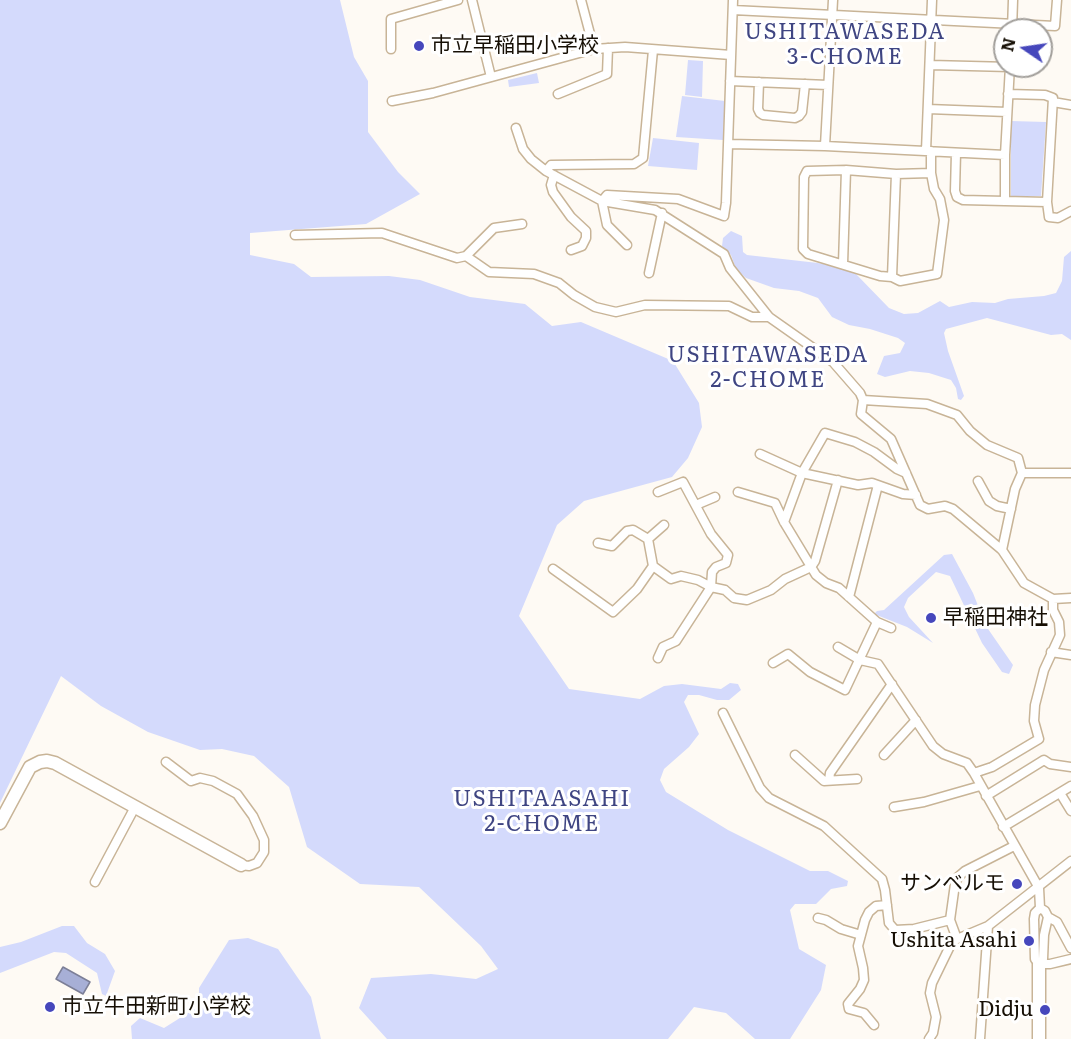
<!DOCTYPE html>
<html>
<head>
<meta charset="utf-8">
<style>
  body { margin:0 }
  #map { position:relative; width:1071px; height:1039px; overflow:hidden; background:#fefaf4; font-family:Literata,serif }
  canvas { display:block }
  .north { position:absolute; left:993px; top:18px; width:60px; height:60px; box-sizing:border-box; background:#fff; border:2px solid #a29f9b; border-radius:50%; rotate:283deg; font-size:16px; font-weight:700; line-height:24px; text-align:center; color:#160f05 }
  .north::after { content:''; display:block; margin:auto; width:21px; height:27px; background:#4647bc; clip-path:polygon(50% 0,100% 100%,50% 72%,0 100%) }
</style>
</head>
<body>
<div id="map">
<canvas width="1071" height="1039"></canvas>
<div class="north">N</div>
</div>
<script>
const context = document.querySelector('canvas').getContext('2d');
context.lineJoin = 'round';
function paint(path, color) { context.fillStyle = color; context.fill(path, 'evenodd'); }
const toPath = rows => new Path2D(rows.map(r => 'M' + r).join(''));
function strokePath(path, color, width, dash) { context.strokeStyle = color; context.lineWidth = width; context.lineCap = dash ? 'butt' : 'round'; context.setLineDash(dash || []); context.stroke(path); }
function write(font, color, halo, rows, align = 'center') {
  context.font = font + ' Literata,"Noto Sans JP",serif'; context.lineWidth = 6; context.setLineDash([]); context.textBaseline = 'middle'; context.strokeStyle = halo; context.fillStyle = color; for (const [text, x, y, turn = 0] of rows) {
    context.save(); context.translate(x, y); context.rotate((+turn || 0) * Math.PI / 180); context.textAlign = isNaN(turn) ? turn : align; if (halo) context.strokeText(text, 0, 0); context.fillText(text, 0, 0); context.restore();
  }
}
paint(toPath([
  [0,0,340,0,354,57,368,81,368,132,398,172,420,194,366,224,250,233,250,255,294,264,311,277,389,276,420,280,470,297,525,304,552,326,581,322,673,361,699,403,702,427,688,458,672,477,584,501,557,525,519,616,569,689,640,699,664,686,682,684,721,689,730,683,738,684,741,690,729,700,717,700,699,695,688,695,684,702,699,734,689,747,664,769,660,780,666,792,728,830,810,871,828,871,848,881,847,886,831,889,816,904,795,904,790,910,799,949,826,965,821,990,790,1039,755,1039,726,1013,694,1007,668,1039,387,1039,359,1008,371,978,431,974,476,979,498,969,481,946,419,887,360,884,307,847,289,787,254,756,222,749,200,750,148,732,101,706,61,676,0,803],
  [688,60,703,61,702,97,685,95],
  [537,73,539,83,509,87,508,80],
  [682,96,725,101,723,140,676,137],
  [1011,121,1046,122,1041,196,1011,196],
  [653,138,699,143,697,170,648,166],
  [731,231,742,236,743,252,747,255,818,263,838,267,856,274,889,308,904,314,918,313,940,301,949,307,972,302,995,303,1008,299,1044,296,1056,293,1062,281,1064,257,1071,251,1071,340,1062,334,1051,335,987,318,946,329,944,333,948,351,964,396,961,400,958,399,956,388,951,380,929,373,910,371,885,377,877,374,884,356,900,353,905,343,898,338,870,329,849,325,832,317,818,298,799,291,774,288,746,278,736,269,731,255,722,246,723,238],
  [952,554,973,593,986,626,1013,665,1009,674,1002,672,982,643,950,576,936,572,908,598,904,607,909,617,933,643,907,627,874,614,877,611,884,610,944,555],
  [62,926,74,926,87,943,105,954,115,971,106,996,102,994,97,973,66,953,54,952,0,973,0,947,21,942],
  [248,938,278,949,311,997,321,1039,132,1039,131,1026,140,1018,164,1028,199,1006,199,988,229,940]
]), '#d4dafc');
const water = toPath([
  [63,967,90,982,83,994,56,979,63,967]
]);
paint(water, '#a7afd6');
strokePath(water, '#7c7f97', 1.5);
const street = toPath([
  [472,0,491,77],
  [581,0,594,49],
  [733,10,1055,26,1057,0],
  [1012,30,1013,0],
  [391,49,391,19,458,0],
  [930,65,1010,67],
  [730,81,828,85],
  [759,82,758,109,760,113,763,115,795,118,799,116,802,112,805,84],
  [558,94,607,74,608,48],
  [1008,94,1045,95,1053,98,1047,202,1049,217,1058,218,1071,211],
  [392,101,433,93,594,49,625,47,731,55],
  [1053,102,1071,105],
  [928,109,1007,112],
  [516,128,523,149,531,159,546,171,602,201,655,210,724,254,730,268,769,317,833,362,860,393,863,400,861,414,891,439,920,505,928,509,945,506,953,509,1002,550,1024,583,1053,599,1071,598],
  [728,144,825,146,1005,155],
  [825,146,833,0],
  [926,151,932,0],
  [956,153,955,191,957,197,963,200,1047,202],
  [546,171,551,165,634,164,643,158,653,50],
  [931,173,934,189,940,199,944,220,937,274,900,281,892,277,880,276,808,254,803,249,804,177,807,171,846,170,896,174,931,173,931,151],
  [554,175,551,185,553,192,571,217,586,231,586,238,582,246,571,250],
  [1005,201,1005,155,1010,66],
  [295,235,382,233,457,258,466,256,489,272,534,274,559,283,574,295,595,307,616,312,645,305,729,306,752,317,769,317],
  [627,245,607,225,602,201,607,195,678,199,724,216,726,203,733,0],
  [466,256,494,228,522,224],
  [843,264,846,170],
  [649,273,662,213],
  [892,277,896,174],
  [863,400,927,404,957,415,970,431,987,445,1018,458,1022,473,1015,489,1002,550],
  [760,454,802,473,858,485,872,483,903,494,916,495],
  [1022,473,1071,473],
  [978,481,989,501,997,506,1011,509],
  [738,492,775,503,784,522,816,575,826,583,839,588,877,622,891,628],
  [696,505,715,497],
  [784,522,802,473,825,433,855,442,874,452,897,469,906,473],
  [648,539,664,525],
  [598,543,612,546,627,531,633,530,648,539,653,566,671,579,681,576,698,580,711,587,712,572,716,567,726,563,728,555,711,534,683,482,658,492],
  [553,569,613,612,637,589,653,566],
  [849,597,878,485],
  [838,647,860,660,878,664,933,746,943,754,967,763,974,773,1039,888,1040,908,1035,913,1034,919,1035,959,1039,964],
  [1051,652,1071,655],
  [658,658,663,647,676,641,711,587,725,590,734,598,747,600,771,590,785,579,811,567,815,561,838,480],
  [773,663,788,654,810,672,845,690,877,622],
  [723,713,760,788,769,798,824,826,882,879,885,890,889,923,895,930,914,929,950,920],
  [795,755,824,781,857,779],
  [884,755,916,720],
  [166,762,191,781,200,778,213,781,237,794,253,816,264,840,264,852,257,863,249,866,241,865],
  [974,773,992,767,1039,739,1034,721,1035,705,1044,670,1060,635,1059,622,1053,610,1053,599],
  [829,780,830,773,892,684],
  [1060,793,1071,811],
  [986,796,1044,760,1050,764,1071,767],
  [894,807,924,802,980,786],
  [1003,827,1071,786],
  [95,882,135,807],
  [1040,908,1045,911,1048,917,1057,922,1071,948],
  [818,918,826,920,841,929,861,935],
  [957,939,950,920,955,884,958,877,965,871,1014,846],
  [1039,964,1043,959,1044,935,1048,917],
  [1039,964,1050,964,1071,959],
  [874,1025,864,1013,849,1009,848,1004,860,989,864,980,863,968,858,946,865,920,869,912,876,906,887,905],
  [929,1039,933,1033,936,1017,930,993,932,983,951,944,957,939,988,926,1071,861],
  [980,1039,988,926]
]);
const secondary = toPath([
  [0,823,30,767,40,762,47,761,55,763,241,865],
  [1039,1039,1039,964]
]);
strokePath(street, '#c8b497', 11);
strokePath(secondary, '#c8b497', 15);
strokePath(street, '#fff', 8);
strokePath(secondary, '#fff', 12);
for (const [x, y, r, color] of [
  [419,46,6,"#4647bc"],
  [931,618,6,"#4647bc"],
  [1017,884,6,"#4647bc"],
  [1029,941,6,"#4647bc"],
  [50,1007,6,"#4647bc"],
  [1045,1010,6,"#4647bc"]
]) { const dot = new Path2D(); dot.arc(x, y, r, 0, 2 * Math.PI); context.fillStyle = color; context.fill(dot); strokePath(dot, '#fff', 2); }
write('21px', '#160f05', '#fff', [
  ["市立早稲田小学校",431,46],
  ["早稲田神社",943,618],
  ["サンベルモ",1005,884,"right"],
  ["Ushita Asahi",1017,941,"right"],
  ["市立牛田新町小学校",62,1007],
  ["Didju",1033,1010,"right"]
], 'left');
context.letterSpacing = '1.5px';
write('22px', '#3f4582', '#fff', [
  ["USHITAWASEDA",845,33],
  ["3-CHOME",845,58],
  ["USHITAWASEDA",768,356],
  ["2-CHOME",768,381],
  ["USHITAASAHI",542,800],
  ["2-CHOME",542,825]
]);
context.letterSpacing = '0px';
</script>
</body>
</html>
